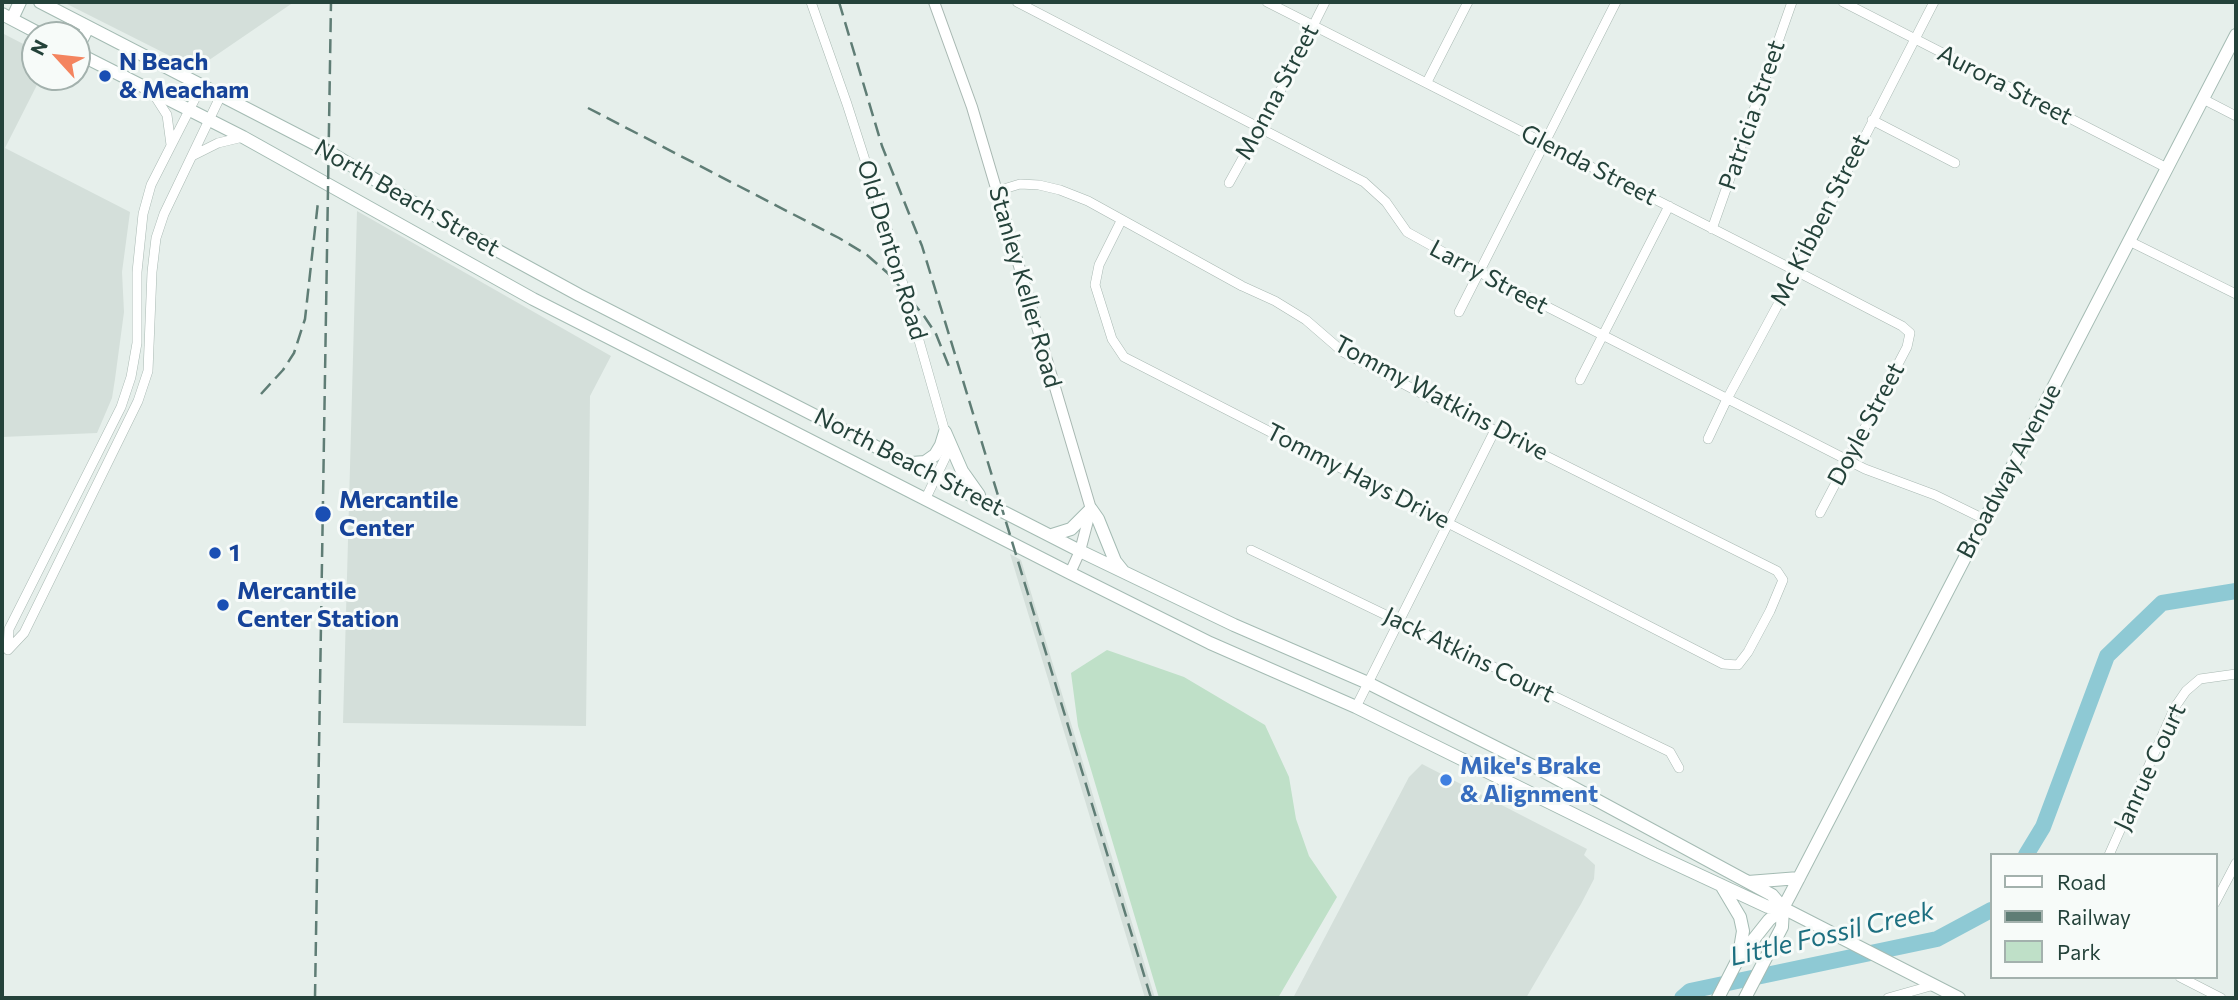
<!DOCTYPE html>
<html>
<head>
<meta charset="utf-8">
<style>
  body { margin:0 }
  #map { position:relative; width:2238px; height:1000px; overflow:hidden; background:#e6efeb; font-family:Commissioner,sans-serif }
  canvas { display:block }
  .frame { position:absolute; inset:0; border:4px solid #24423a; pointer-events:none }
  .legend { position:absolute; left:1990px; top:853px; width:228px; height:126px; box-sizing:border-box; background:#f7fbf9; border:2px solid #a3b1ad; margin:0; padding:9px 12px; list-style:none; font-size:21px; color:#24423a }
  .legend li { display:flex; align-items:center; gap:14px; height:35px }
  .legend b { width:35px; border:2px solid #a3b1ad }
  .north { position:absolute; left:21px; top:21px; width:70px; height:70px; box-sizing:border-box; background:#f7fbf9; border:2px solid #a3b1ad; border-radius:50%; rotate:297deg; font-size:19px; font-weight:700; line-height:28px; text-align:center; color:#24423a }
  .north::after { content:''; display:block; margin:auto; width:24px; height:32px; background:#f4845f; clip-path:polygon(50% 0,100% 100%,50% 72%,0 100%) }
</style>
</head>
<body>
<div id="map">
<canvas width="2238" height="1000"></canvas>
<div class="frame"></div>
<ul class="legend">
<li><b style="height:9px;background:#fff"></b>Road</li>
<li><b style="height:9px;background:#5f7d75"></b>Railway</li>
<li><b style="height:19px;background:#bfe0c8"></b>Park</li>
</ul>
<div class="north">N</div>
</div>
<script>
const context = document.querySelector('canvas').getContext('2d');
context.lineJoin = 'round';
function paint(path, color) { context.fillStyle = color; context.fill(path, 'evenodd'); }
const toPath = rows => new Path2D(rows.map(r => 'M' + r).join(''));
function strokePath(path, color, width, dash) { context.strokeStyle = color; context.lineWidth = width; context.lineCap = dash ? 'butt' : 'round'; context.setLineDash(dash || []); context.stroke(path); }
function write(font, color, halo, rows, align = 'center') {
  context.font = font + ' Commissioner,sans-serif'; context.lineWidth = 6; context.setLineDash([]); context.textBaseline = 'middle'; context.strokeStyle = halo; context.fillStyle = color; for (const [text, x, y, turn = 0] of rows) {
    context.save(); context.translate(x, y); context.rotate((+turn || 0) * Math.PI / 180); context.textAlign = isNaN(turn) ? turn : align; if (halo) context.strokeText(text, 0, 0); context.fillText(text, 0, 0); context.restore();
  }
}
paint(toPath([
  [63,2,294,2,196,69],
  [2,33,35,50,35,77,41,77,5,148,130,212,122,272,124,312,115,379,112,398,97,433,2,437],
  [357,211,611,356,590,396,586,726,343,723],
  [1010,554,1021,560,1155,998,1145,998],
  [1422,764,1587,849,1584,855,1595,865,1594,879,1581,904,1526,998,1293,998,1409,777]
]), '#d4dfda');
paint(toPath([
  [1107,650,1184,677,1265,725,1289,777,1296,819,1309,856,1337,897,1278,998,1159,998,1078,726,1071,673]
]), '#bfe0c8');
strokePath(toPath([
  [2026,855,2043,827,2107,656,2162,603,2236,591],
  [1682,998,1690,991,1937,939,1991,910]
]), '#8ec9d4', 16);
const minor = toPath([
  [811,2,847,104,889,235,945,432,946,456,925,500],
  [1017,2,1364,182,1386,202,1407,232,1479,272,1865,469,1935,495,1984,519],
  [1267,2,1796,271,1902,326,1910,333,1907,347,1820,513],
  [1843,2,2167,168],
  [1427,82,1468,2],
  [153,93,167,115,171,145],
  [2203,99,2236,116],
  [1872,120,1955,163],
  [192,156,218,143,243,137],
  [1229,183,1284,84,1325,2],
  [997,191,1020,184,1039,185,1060,190,1088,201,1242,286,1275,301,1306,320,1343,352,1434,400,1777,571,1783,580,1770,611,1748,652,1738,665,1723,664,1124,357,1112,339,1095,285,1099,265,1121,221],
  [1712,229,1792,2],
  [2129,241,2236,294],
  [1459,312,1616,2],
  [1580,380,1669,206],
  [1708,439,1727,399,1796,271,1934,2],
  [1251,550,1670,752,1679,768],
  [8,650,9,629,121,407,131,377,137,343,137,272,143,214,151,185,202,85],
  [8,650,24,633,138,401,148,371,152,272,156,238,164,214,221,95],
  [1356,707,1495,430],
  [2109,855,2175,707,2186,691,2200,679,2236,674],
  [2215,903,2236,863],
  [2180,977,2221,998],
  [1888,998,1934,985]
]);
const tertiary = toPath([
  [934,2,972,107,1091,509,1080,551,1070,573]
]);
const secondary = toPath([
  [40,2,319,146,449,224,579,295,1080,551,1234,625,1368,683,1541,770,1772,895,1783,908,1959,998],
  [2,14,42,35],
  [12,19,20,2],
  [77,49,88,27],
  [77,53,243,137,533,299,1070,573,1210,643,1356,707,1654,854,1768,907,1783,908],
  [945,432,962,471,979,495],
  [912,463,925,462,935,455,941,445,945,432],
  [1052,535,1071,529,1091,509,1098,519,1115,561,1123,571],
  [1748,882,1799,878],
  [1721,885,1740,917,1743,931,1739,955],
  [1718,998,1738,959,1769,920,1783,908],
  [1745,998,1782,927,1783,908,1790,895,2236,35]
]);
strokePath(minor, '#a8b8b2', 10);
strokePath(tertiary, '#a8b8b2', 12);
strokePath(secondary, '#a4bbb3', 14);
strokePath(minor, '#fff', 9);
strokePath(tertiary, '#fff', 10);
strokePath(secondary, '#fff', 12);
strokePath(toPath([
  [839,2,882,146,922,246,1151,998],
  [588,108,839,238,867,255,891,276,924,316,936,334,950,369],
  [261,394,283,370,294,353,305,319,318,202],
  [315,998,331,2]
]), '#5f7d75', 2.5, [14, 7]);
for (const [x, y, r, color] of [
  [105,76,7,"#1a4fb4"],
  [323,514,9,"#1a4fb4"],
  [215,553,7,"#1a4fb4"],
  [223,605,7,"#1a4fb4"],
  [1446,780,7,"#3f7fe0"]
]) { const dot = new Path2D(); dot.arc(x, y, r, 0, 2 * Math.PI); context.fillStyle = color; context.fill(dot); strokePath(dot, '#f7fbf9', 2.5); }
write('bold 24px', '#164399', '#f7fbf9', [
  ["N Beach",119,62],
  ["& Meacham",119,90],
  ["Mercantile",339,500],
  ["Center",339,528],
  ["1",229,553],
  ["Mercantile",237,591],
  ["Center Station",237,619]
], 'left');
write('24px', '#24423a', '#f7fbf9', [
  ["Aurora Street",2005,85,27],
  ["Monna Street",1277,92,-62],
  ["Patricia Street",1752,115,-71],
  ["Glenda Street",1589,165,27],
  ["North Beach Street",407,198,30],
  ["Mc Kibben Street",1820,220,-63],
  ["Old Denton Road",892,250,73],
  ["Larry Street",1489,277,28],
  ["Stanley Keller Road",1025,287,74],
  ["Tommy Watkins Drive",1441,398,28],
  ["Doyle Street",1866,424,-62],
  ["North Beach Street",909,462,27],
  ["Broadway Avenue",2009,471,-62],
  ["Tommy Hays Drive",1358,476,27],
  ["Jack Atkins Court",1469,655,26],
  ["Janrue Court",2150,767,-65]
]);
write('bold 24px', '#366cbe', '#f7fbf9', [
  ["Mike's Brake",1460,766],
  ["& Alignment",1460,794]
], 'left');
write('italic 26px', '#1c6f80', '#f7fbf9', [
  ["Little Fossil Creek",1832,934,-13]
]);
</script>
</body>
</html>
